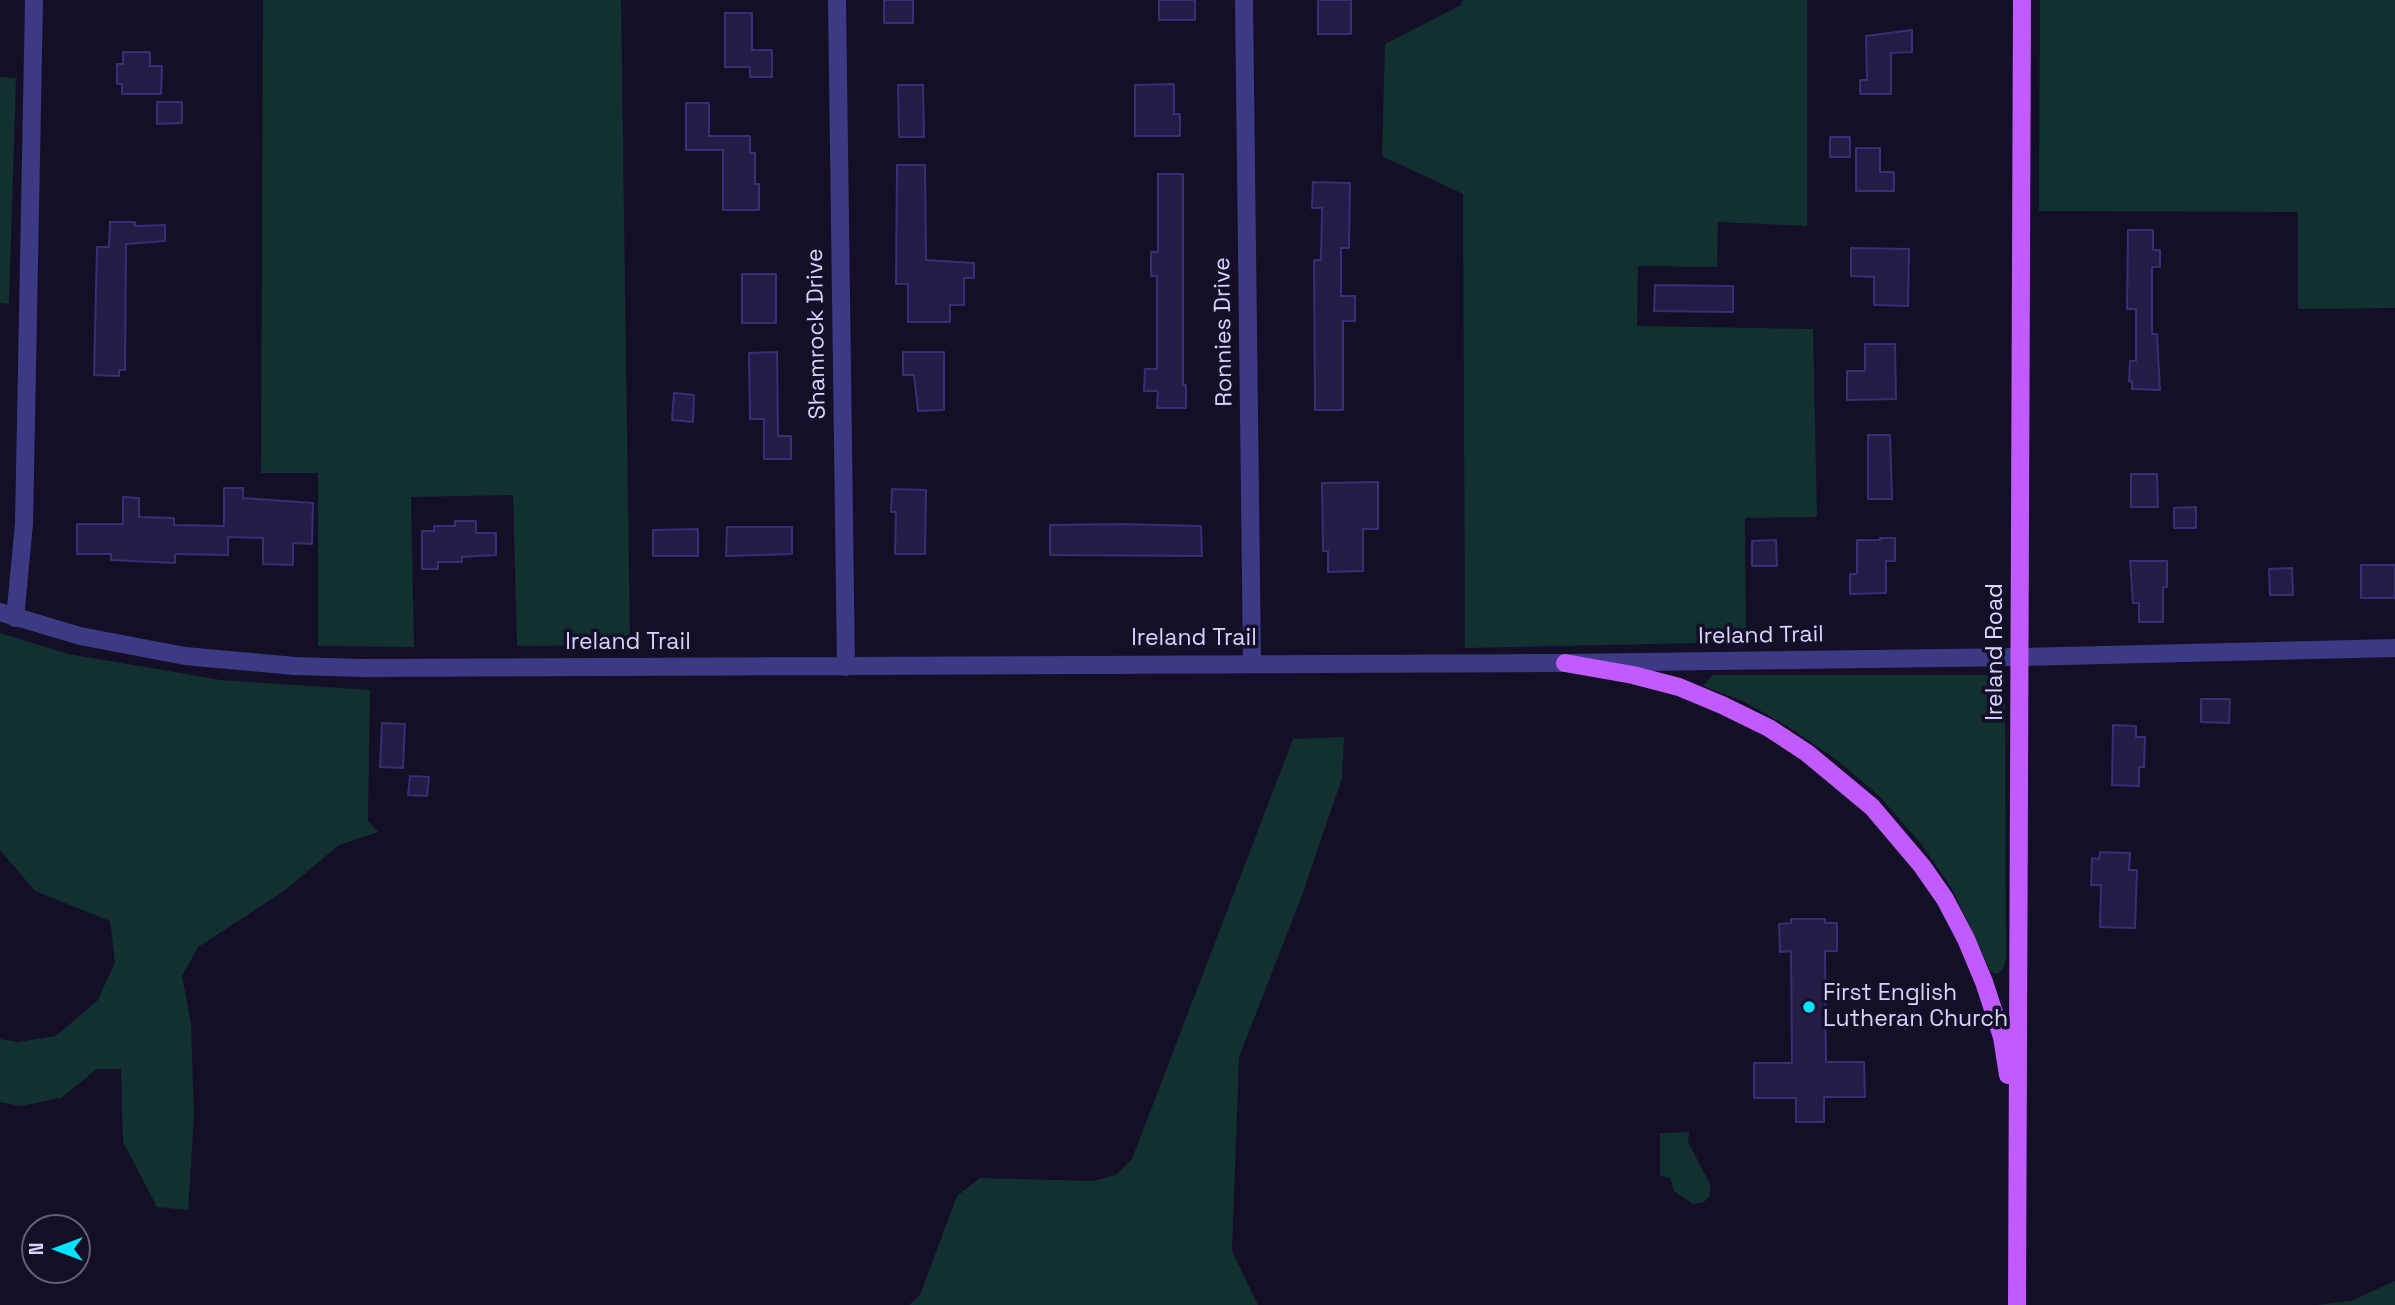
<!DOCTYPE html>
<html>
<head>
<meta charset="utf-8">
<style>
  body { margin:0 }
  #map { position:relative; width:2395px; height:1305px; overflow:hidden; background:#130f26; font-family:"Space Grotesk",sans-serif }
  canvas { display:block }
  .north { position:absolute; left:21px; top:1214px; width:70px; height:70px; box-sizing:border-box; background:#130f26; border:2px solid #625e7d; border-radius:50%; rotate:270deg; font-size:19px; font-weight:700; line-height:28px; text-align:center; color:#d9d4ff }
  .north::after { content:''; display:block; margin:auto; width:24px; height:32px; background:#00e5ff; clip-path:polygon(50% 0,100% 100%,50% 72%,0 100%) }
</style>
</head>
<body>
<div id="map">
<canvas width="2395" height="1305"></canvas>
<div class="north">N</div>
</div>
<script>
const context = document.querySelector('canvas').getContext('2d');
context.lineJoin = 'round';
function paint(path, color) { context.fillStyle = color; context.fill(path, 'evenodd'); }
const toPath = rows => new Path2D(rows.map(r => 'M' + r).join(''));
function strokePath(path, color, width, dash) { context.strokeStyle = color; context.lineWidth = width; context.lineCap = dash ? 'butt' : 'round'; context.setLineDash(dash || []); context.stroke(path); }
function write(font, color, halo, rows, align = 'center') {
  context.font = font + ' "Space Grotesk",sans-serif'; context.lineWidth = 7; context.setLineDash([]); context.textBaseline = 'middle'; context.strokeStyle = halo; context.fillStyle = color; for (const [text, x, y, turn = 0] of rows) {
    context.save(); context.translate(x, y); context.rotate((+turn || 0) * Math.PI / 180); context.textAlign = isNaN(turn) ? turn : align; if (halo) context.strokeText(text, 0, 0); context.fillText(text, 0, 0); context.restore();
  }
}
paint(toPath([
  [263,0,621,0,630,645,517,646,513,495,411,497,414,647,318,646,318,473,261,473],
  [1462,0,1807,0,1807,226,1718,222,1717,267,1638,266,1637,326,1813,329,1817,517,1745,518,1746,642,1465,648,1463,194,1382,156,1385,44,1461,5],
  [2040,0,2395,0,2395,308,2298,309,2298,212,2039,211],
  [0,77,16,78,9,304,0,303],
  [0,633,68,654,221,680,370,690,368,821,378,832,339,845,284,891,198,947,182,976,191,1023,194,1117,188,1210,157,1207,123,1142,121,1069,97,1069,61,1098,20,1106,0,1102,0,1039,17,1042,56,1036,98,1000,115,962,110,921,35,891,0,850],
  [1712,675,1986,675,1999,684,2005,704,2006,960,2002,970,1997,974,1991,972,1952,889,1922,845,1880,797,1837,760,1790,728,1743,701,1703,686],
  [1344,737,1342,778,1301,898,1239,1057,1232,1251,1258,1305,909,1305,920,1295,957,1196,980,1178,1093,1181,1116,1175,1132,1159,1293,739],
  [1689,1132,1688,1142,1710,1184,1710,1195,1704,1202,1693,1204,1674,1191,1670,1178,1660,1176,1660,1133],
  [2395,1281,2395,1305,2317,1305,2351,1301]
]), '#12302f');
const building = toPath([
  [884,0,913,0,913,23,884,23,884,0],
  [1159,0,1195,0,1195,20,1159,20,1159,0],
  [1318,0,1351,0,1351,34,1318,34,1318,0],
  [725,13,752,13,752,50,772,50,772,77,750,77,750,67,725,67,725,13],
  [1912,30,1912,52,1891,53,1891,94,1860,94,1860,80,1867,80,1866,36,1912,30],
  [123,52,150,52,150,66,162,66,161,94,122,94,122,84,117,84,117,64,123,64,123,52],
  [1174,84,1174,114,1180,114,1180,136,1135,136,1135,85,1174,84],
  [898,85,923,85,924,137,899,137,898,85],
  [157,102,182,102,182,123,157,124,157,102],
  [686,103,709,103,709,136,750,136,750,153,755,153,755,184,759,184,759,210,723,210,723,150,686,150,686,103],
  [1830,137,1850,137,1850,157,1830,157,1830,137],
  [1856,148,1880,148,1880,172,1894,172,1894,191,1856,191,1856,148],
  [897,165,925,165,926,260,974,263,974,278,964,278,964,305,950,305,950,322,908,322,908,284,896,284,897,165],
  [1158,174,1183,174,1183,385,1186,385,1186,408,1157,408,1158,391,1144,391,1145,369,1157,369,1157,276,1151,276,1151,252,1158,252,1158,174],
  [1313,182,1350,183,1349,248,1341,248,1341,296,1355,296,1355,321,1343,321,1343,410,1315,410,1314,260,1321,260,1322,208,1312,208,1313,182],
  [110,222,135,222,135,226,165,225,165,241,126,244,125,370,119,370,119,376,94,375,97,247,109,247,110,222],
  [2128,230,2153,230,2153,250,2160,250,2160,267,2152,267,2152,334,2157,334,2160,390,2132,389,2132,382,2129,381,2130,361,2136,361,2136,309,2127,309,2128,230],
  [1851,248,1909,249,1908,306,1874,305,1874,277,1851,276,1851,248],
  [742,274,776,274,776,323,742,323,742,274],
  [1655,285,1733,286,1733,312,1654,311,1655,285],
  [1865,344,1895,344,1896,399,1847,400,1847,371,1865,371,1865,344],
  [777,352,778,436,791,436,791,459,764,459,764,419,750,419,749,353,777,352],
  [903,352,944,352,944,410,918,411,914,375,903,375,903,352],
  [674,393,694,395,693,422,672,420,674,393],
  [1868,435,1890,435,1892,499,1868,499,1868,435],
  [2131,474,2157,474,2158,507,2131,507,2131,474],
  [1378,482,1378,529,1363,529,1363,571,1328,572,1328,551,1323,551,1322,483,1378,482],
  [224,488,243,488,243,498,313,503,312,544,293,543,293,565,263,564,263,538,228,537,228,555,175,554,175,563,111,560,111,554,77,554,77,524,123,524,123,497,139,498,139,517,174,518,174,525,224,526,224,488],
  [892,489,926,490,925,554,895,554,896,512,891,512,892,489],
  [2196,507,2196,528,2174,528,2174,508,2196,507],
  [455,521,476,521,476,533,496,533,496,555,462,557,462,562,438,562,438,569,422,569,422,531,434,531,434,526,455,526,455,521],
  [1119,524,1201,526,1202,556,1050,555,1050,525,1119,524],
  [727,527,792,527,792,554,726,556,727,527],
  [698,529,698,556,653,556,653,530,698,529],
  [1880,538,1895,538,1895,561,1886,561,1886,593,1850,594,1850,574,1857,574,1857,540,1880,540,1880,538],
  [1776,540,1777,566,1752,566,1752,541,1776,540],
  [2130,561,2167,561,2167,587,2163,587,2163,622,2139,622,2139,603,2133,603,2130,561],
  [2361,565,2395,565,2395,598,2361,598,2361,565],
  [2292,568,2293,595,2270,595,2269,569,2292,568],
  [2201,699,2230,699,2229,723,2201,722,2201,699],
  [382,723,405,724,403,768,380,767,382,723],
  [2113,725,2136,726,2136,737,2145,737,2144,767,2139,767,2139,786,2112,785,2113,725],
  [410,776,429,777,427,796,408,795,410,776],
  [2100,852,2130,853,2129,870,2137,870,2135,928,2100,927,2101,885,2091,885,2092,858,2099,859,2100,852],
  [1791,919,1825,919,1825,923,1837,923,1837,951,1825,951,1826,1062,1864,1062,1865,1097,1824,1097,1824,1122,1796,1122,1796,1098,1754,1098,1754,1063,1792,1063,1791,951,1780,952,1779,924,1791,923,1791,919]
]);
paint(building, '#241b47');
strokePath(building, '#3b2d73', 2);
strokePath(toPath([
  [837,0,846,667],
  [1244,0,1252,663],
  [0,612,80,636,185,656,295,666,362,668,1565,663,2021,657,2395,648],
  [15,618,24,524,34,0]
]), '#3d3a85', 18);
strokePath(toPath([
  [1565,663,1633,675,1679,687,1722,705,1769,728,1807,753,1872,807,1922,866,1945,899,1966,939,1984,982,2002,1037,2008,1075],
  [2017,1305,2022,0]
]), '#c25bff', 18);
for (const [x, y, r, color] of [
  [1809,1007,7,"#00e5ff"]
]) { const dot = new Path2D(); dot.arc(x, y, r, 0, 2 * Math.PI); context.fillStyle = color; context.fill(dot); strokePath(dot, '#130f26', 2.5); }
write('23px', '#d9d4ff', '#130f26', [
  ["Ronnies Drive",1224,332,-91],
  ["Shamrock Drive",817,334,-91],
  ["Ireland Trail",1761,636,-1],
  ["Ireland Trail",1194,639],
  ["Ireland Trail",628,643],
  ["Ireland Road",1996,652,-90]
]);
write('23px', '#d9d4ff', '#130f26', [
  ["First English",1823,994],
  ["Lutheran Church",1823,1020]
], 'left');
</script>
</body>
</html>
